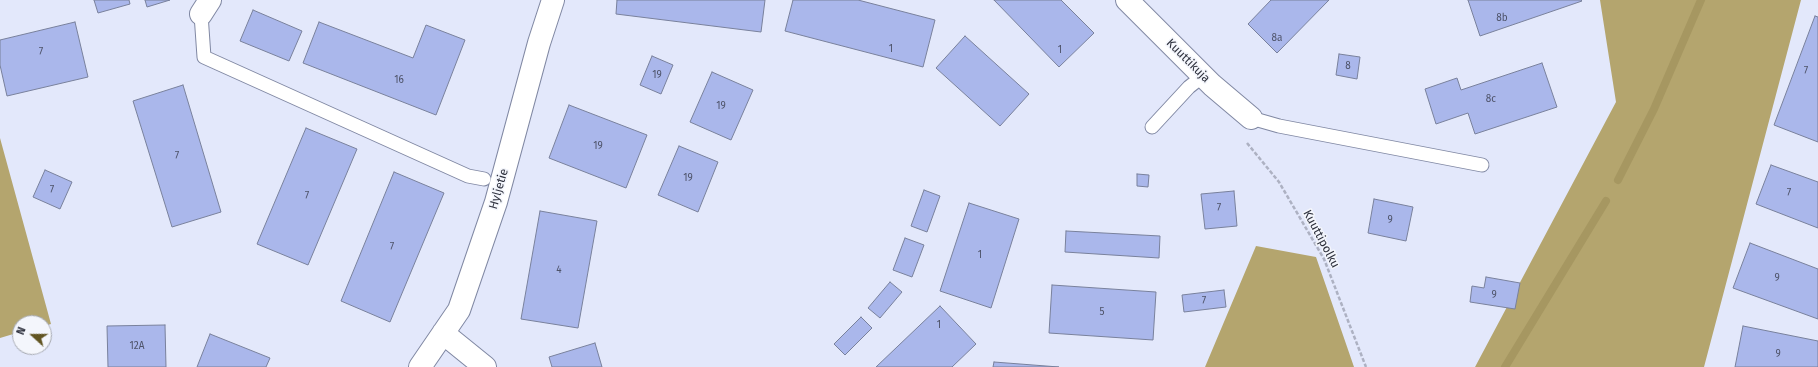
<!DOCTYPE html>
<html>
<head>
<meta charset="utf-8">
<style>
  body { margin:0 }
  #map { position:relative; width:1818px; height:367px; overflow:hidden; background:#e3e8fb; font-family:"Fira Sans",sans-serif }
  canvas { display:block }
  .north { position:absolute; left:12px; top:315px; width:40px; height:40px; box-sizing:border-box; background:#f4f6fc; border:1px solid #a5a8b0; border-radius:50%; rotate:291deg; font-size:11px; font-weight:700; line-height:16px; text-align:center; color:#2f323e }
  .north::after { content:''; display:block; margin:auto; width:14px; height:18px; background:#625522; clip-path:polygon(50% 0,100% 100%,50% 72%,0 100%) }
</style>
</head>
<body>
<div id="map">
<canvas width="1818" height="367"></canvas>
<div class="north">N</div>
</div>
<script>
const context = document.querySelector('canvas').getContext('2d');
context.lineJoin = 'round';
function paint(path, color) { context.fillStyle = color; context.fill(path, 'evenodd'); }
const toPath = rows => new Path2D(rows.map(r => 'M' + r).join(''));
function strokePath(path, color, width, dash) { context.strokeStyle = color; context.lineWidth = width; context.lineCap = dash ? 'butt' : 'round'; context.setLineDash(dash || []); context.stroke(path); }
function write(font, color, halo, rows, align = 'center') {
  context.font = font + ' "Fira Sans",sans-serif'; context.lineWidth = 3; context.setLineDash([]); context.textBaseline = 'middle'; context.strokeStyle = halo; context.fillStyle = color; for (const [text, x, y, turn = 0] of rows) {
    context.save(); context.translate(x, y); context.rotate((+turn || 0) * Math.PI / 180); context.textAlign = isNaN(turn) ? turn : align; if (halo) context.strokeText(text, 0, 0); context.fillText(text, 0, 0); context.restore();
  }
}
paint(toPath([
  [1600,0,1801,0,1704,367,1475,367,1616,102],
  [0,138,51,324,44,326,44,323,20,323,20,332,0,338],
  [1256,246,1316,257,1354,367,1205,367]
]), '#b4a56e');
strokePath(toPath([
  [1618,180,1654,109,1701,0],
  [1505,367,1606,201]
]), '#a69761', 8);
const building = toPath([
  [94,0,129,0,130,4,98,13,94,0],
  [145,0,170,0,147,7,145,0],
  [617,0,765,0,761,32,616,14,617,0],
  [793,0,858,0,935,20,923,67,785,31,793,0],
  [994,0,1061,0,1094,33,1059,67,994,0],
  [1271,0,1329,0,1277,53,1248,24,1271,0],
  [1468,0,1581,0,1582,1,1480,36,1468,0],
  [253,10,302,31,289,61,240,41,253,10],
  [1815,16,1818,17,1818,142,1774,125,1815,16],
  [75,22,88,77,7,96,0,65,0,40,75,22],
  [319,22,413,58,426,25,465,40,436,115,303,63,319,22],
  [965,36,1029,94,1000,126,936,68,965,36],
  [1339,54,1360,57,1357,79,1336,75,1339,54],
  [652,56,673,65,661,94,640,85,652,56],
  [1542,63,1557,107,1475,134,1468,113,1436,124,1425,89,1457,78,1461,90,1542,63],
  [712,72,753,90,731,140,690,122,712,72],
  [183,85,221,212,172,227,133,101,183,85],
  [569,105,647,135,626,188,549,158,569,105],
  [306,128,357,149,308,265,257,244,306,128],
  [679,146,718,162,698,212,658,195,679,146],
  [1771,165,1818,182,1818,228,1756,204,1771,165],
  [45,170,72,182,60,209,33,197,45,170],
  [394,172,444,193,390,322,341,301,394,172],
  [1137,174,1149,175,1148,187,1137,186,1137,174],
  [924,190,940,196,927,232,911,226,924,190],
  [1234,191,1237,226,1205,229,1201,194,1234,191],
  [1374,199,1413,207,1406,241,1368,233,1374,199],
  [969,203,1019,219,991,308,940,291,969,203],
  [540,211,597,221,578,328,521,319,540,211],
  [1066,231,1160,236,1159,258,1065,252,1066,231],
  [905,238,924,245,912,277,893,270,905,238],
  [1750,243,1818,269,1818,319,1733,288,1750,243],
  [1486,277,1520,283,1515,309,1470,302,1472,286,1484,288,1486,277],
  [890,282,902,292,880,318,868,308,890,282],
  [1052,285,1156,292,1153,340,1049,333,1052,285],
  [1224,290,1226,307,1184,312,1182,295,1224,290],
  [940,306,976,344,952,367,876,367,940,306],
  [861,317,872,328,845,355,834,344,861,317],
  [165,325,166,367,108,367,107,326,165,325],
  [1743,326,1818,341,1818,367,1735,367,1743,326],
  [210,334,270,358,266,367,197,367,210,334],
  [595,343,602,367,552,367,549,357,595,343],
  [994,362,1059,367,993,367,994,362]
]);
paint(building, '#aab7eb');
strokePath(building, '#79819c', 1);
const lane = toPath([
  [201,14,204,57,468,176,484,179],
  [1251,118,1279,126,1482,165],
  [1152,127,1189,87,1203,76]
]);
const street = toPath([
  [1127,0,1212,85,1251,118],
  [201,14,210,0],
  [443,333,485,367],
  [420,367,459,310,496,202,539,43,553,0]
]);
strokePath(lane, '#8088a3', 15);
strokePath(street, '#8088a3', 24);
strokePath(toPath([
  [1247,143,1279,182,1324,259,1366,367]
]), '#adb1c2', 2.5, [4, 2]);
strokePath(lane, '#fff', 13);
strokePath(street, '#fff', 22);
write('10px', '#4e5369', null, [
  ["8b",1502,18],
  ["8a",1277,38],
  ["1",891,49],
  ["1",1060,50],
  ["7",41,52],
  ["8",1348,66],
  ["7",1806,71],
  ["19",657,75],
  ["16",399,80],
  ["8c",1491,99],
  ["19",721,106],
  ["19",598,146],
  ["7",177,156],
  ["19",688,178],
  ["7",52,190],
  ["7",1789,193],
  ["7",307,196],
  ["7",1219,208],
  ["9",1390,220],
  ["7",392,247],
  ["1",980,255],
  ["4",559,270],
  ["9",1777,278],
  ["9",1494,295],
  ["7",1204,301],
  ["5",1102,312],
  ["1",939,325],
  ["12A",137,346],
  ["9",1778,354]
]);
write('12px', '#2f323e', '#f4f6fc', [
  ["Kuuttikuja",1188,61,45],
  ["Hyljetie",499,189,-74],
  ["Kuuttipolku",1321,239,62]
]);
</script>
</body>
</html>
